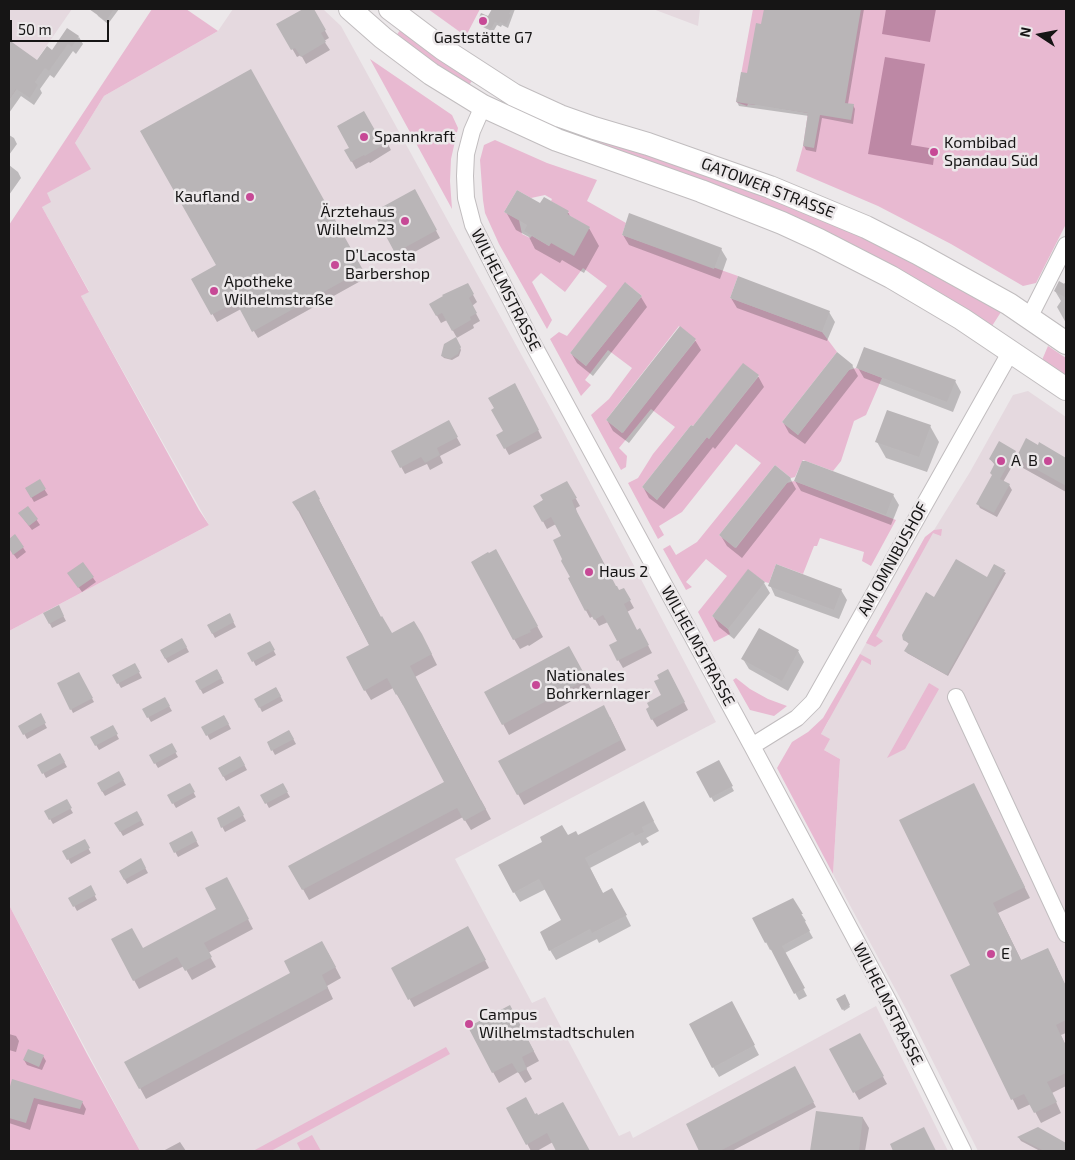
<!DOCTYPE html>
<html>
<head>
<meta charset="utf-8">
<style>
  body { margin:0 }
  #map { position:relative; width:1075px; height:1160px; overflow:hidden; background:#ece8ea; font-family:"Exo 2",sans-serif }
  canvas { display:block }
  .frame { position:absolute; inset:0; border:10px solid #161515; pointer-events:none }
  .north { position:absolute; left:1015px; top:10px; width:50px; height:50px; -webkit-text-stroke:4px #ece8ea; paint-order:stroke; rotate:281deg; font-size:14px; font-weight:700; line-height:20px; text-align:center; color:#161515 }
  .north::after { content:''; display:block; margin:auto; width:18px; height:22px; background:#161515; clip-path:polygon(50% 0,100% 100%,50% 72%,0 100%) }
  .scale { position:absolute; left:10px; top:20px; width:99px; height:22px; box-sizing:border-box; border:2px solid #161515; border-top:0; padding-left:6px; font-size:15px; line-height:18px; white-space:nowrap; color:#161515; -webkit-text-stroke:4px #ece8ea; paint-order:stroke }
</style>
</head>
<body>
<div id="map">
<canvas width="1075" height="1160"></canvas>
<div class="frame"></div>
<div class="north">N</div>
<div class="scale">50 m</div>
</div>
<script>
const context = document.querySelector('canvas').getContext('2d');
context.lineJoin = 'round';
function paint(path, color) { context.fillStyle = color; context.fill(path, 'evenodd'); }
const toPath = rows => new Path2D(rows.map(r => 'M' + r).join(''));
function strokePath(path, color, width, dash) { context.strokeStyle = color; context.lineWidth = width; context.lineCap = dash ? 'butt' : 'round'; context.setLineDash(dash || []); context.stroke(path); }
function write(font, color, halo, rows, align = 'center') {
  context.font = font + ' "Exo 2",sans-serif'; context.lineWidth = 5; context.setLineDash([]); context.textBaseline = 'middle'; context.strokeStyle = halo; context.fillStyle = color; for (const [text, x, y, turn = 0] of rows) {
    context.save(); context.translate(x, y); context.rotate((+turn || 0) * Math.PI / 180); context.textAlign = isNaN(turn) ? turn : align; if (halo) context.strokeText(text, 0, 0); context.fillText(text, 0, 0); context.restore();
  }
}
paint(toPath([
  [9,9,72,9,9,100],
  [233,9,323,9,341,26,561,427,716,722,455,859,532,1003,545,997,619,1136,630,1131,633,1138,876,1006,948,1151,140,1151,9,905,9,631,209,525,81,296,89,291,42,207,47,193,75,143,104,96,218,31],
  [653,9,700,9,698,26],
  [1028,391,1066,417,1066,1151,978,1151,912,1020,833,874,840,759,824,750,821,734,829,720,830,708,925,537,934,530,970,472,1013,395]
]), '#e5d9df');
paint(toPath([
  [152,9,186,9,218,31,104,96,75,143,91,169,47,193,51,202,42,207,89,292,81,296,199,510,209,525,9,631,9,225],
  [428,9,480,9,467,34,460,32],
  [753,9,1066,9,1066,224,1036,283,1023,286,951,244,878,206,796,171,803,146,808,113,756,104,755,105,748,104,747,106,736,102],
  [401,29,473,79,468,87,395,37],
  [370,59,452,115,458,128,451,159,450,181,452,209],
  [514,106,747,187,878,243,1001,312,992,326,604,148,512,111],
  [495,140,547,163,597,180,587,201,626,223,622,235,738,276,730,298,822,332,837,352,782,422,798,435,849,370,856,368,882,378,866,415,854,421,841,461,833,471,803,460,795,477,791,478,775,465,719,535,736,548,787,483,794,481,896,520,871,566,862,561,864,552,820,538,817,546,814,546,803,574,776,564,769,583,765,582,748,570,712,616,728,629,730,634,714,642,698,612,727,576,706,559,686,582,692,587,686,590,663,549,670,545,676,555,697,542,761,463,736,444,682,512,659,526,664,535,658,539,628,483,638,478,653,454,675,427,651,409,619,448,627,456,626,467,621,470,591,415,609,399,632,368,608,350,585,380,591,385,581,396,550,339,559,332,567,336,607,286,583,268,565,292,541,273,532,282,552,320,547,329,499,244,485,213,483,200,480,160,484,145],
  [517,190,531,198,545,195,552,199,551,201,569,212,567,214,590,228,551,243,549,246,532,236,530,238,522,234,519,220,504,212],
  [626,283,642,296,586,366,570,353],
  [679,326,696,340,622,433,606,420],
  [743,364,759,376,709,439,707,437,657,500,642,487,691,425,693,426],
  [1048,346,1066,358,1066,377,1042,360],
  [942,529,941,536,933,533,876,636,883,641,882,642,875,647,866,643,925,537,934,530],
  [860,654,871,660,871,665,862,660,821,734,830,739,824,750,840,759,833,874,777,768,792,742,808,732,823,718],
  [736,678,750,689,768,699,787,706,774,716,750,710,733,680],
  [929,683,939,689,905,749,887,758],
  [9,905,87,1054,140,1151,9,1151],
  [446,1047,450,1054,271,1151,253,1151],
  [312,1135,321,1151,301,1151,297,1143]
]), '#e8b9d1');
paint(toPath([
  [886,9,936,9,930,42,882,34],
  [885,57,925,64,911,145,935,149,933,165,868,154]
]), '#bd88a5');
paint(toPath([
  [98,9,119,9,108,24,98,16,96,12],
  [306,9,308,9,310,11,313,9,329,38,324,41,330,50,306,64,301,55,297,57,278,24],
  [493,9,515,9,508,28,502,25,501,27,497,25,493,32,481,26,478,22,489,18],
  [765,9,864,9,848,104,853,105,855,109,853,124,822,118,816,152,806,150,804,146,809,116,739,106,737,102,748,74,762,25],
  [79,37,83,44,76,54,73,51,54,78,50,75,40,89,42,93,34,105,21,96,9,113,9,42,37,62],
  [251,71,366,278,258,338,241,309,217,322,193,279,217,266],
  [381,131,391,150,370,163,369,162,356,169,346,151],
  [9,135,14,138,17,144,9,155],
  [9,165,18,172,21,178,9,195],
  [419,199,440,238,400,260,396,252],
  [541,205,568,212,571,218,589,228,599,246,584,273,562,260,560,263,535,249,529,237,516,230,506,212],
  [623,235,721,249,727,259,720,279,629,245],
  [1066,282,1066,323,1057,307,1061,301,1055,291],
  [467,284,477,302,472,306,480,321,473,325,474,328,455,339,461,350,459,356,452,360,444,358,442,356,446,344,457,338,447,320,441,323,431,305],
  [641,297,647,307,593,376,577,363,571,353],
  [731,298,829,312,835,322,827,341,737,308],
  [680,328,695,340,701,350,629,443,613,431,607,420],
  [852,365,858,376,805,444,789,433,783,422],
  [858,368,955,381,961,392,953,412,864,378],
  [758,376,764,387,715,449,713,447,664,509,649,498,643,487,694,428],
  [519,392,542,438,509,455,498,435,505,432],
  [448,422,461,445,440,456,443,463,430,470,427,464,405,474,393,452],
  [930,426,939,442,927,472,886,458,877,442],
  [1040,444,1066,459,1066,492,1023,468,1017,458,1003,482,1009,485,1012,490,997,517,980,508,978,504,993,476,995,465,990,459,1015,452,1018,456,1038,446],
  [790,478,796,489,742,558,727,546,721,536],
  [39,481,48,495,34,502,26,488],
  [795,481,893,495,899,505,891,525,801,491],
  [567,483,580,506,576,508,577,515,616,588,628,597,634,608,627,612,637,631,640,630,652,653,623,668,610,646,618,642,608,622,599,626,593,616,590,618,569,579,571,578,562,536,556,524,547,529,535,506],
  [315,492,381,618,391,634,427,645,437,665,415,677,491,819,471,830,463,817,309,900,290,866,446,782,404,704,403,705,393,688,371,700,365,690,370,646,294,503],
  [28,507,40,525,32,530,23,518],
  [15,536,26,552,17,559,9,548,9,541],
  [502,561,543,637,529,646,528,645,520,649,514,639],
  [83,564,96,582,82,592,72,578],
  [995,566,1006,573,948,676,907,653,906,651,909,644,905,640,935,599,988,578],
  [764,583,770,593,734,639,719,627,713,616],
  [770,585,841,590,847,600,839,619,775,596],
  [58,606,66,621,52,628,45,614],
  [229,614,236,627,215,638,208,625],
  [182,639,189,652,168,663,161,651],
  [269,642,276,655,256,666,249,653],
  [798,651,804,662,788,691,749,669,743,659],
  [574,657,592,690,509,735,486,692],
  [135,665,142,678,121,688,114,676],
  [217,670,224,683,203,694,196,681],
  [78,673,94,702,73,713,71,709],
  [672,678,688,710,657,727,652,719],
  [276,688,283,701,262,712,256,699],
  [165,699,172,711,151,722,144,710],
  [40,715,47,728,27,739,20,726],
  [224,716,231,729,210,740,203,727],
  [610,717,626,750,524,805,500,761],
  [112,726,119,739,99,750,92,738],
  [289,731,296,744,275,755,268,742],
  [171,745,178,757,158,768,151,756],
  [60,754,67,767,46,778,39,765],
  [240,757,247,770,226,781,219,768],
  [718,762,734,791,714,802,697,773],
  [119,773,126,785,105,796,98,784],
  [189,784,196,797,176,808,169,796],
  [282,784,290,797,269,808,262,795],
  [979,795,1030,898,998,913,1022,962,1053,959,1066,987,1066,1033,1061,1035,1066,1046,1066,1086,1052,1093,1061,1113,1041,1123,1031,1104,1018,1110,952,975,971,966],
  [66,801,73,813,53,824,46,812],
  [643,802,659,831,646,838,649,842,642,846,640,842,590,868,603,894,618,900,631,926,599,943,597,939,556,960,550,950,563,921,546,889,520,902,514,892,568,837,578,837],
  [239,808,246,821,225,832,218,819],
  [137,813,144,825,123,836,116,824],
  [192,833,199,846,178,857,171,844],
  [84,841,91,853,71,864,64,852],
  [141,860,148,873,127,884,120,871],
  [90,887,97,900,77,911,70,898],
  [232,888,253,929,208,953,216,967,192,980,184,966,139,989,134,980,143,950,218,910],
  [792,900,806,921,804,922,813,938,785,953,807,996,799,1000,772,949,770,950,754,919],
  [472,935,489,968,414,1007,393,969],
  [328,953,341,978,327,986,333,999,146,1099,140,1088],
  [844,996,850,1007,844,1011,838,1000],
  [737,1013,759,1055,719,1077,713,1067],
  [515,1016,539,1061,526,1068,532,1079,525,1083,518,1072,499,1083,469,1028],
  [9,1034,16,1036,19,1041,16,1052,9,1050],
  [860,1035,887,1084,859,1100,831,1050],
  [43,1056,46,1061,42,1070,27,1065,24,1060],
  [794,1068,816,1107,732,1151,702,1151,688,1125],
  [13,1081,82,1102,86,1109,84,1115,38,1104,30,1130,9,1123,9,1094],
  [508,1108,538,1117,568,1113,589,1151,558,1151,553,1142,537,1151,531,1151],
  [817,1112,863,1118,869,1128,865,1151,811,1151],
  [1038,1128,1066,1144,1066,1151,1040,1151,1021,1141,1019,1138],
  [180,1142,186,1151,163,1151]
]), '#0003');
paint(toPath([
  [89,9,114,9,106,21],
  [303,9,314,9,326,30,321,33,326,42,301,57,295,48,291,50,276,24],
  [492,9,512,9,509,14,511,15,506,25,500,22,499,24,495,22,491,29,477,22,481,13,488,16],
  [764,9,861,9,845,103,854,104,851,120,820,115,814,148,803,146,808,113,736,102,741,72,747,73,756,23,761,24],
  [67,28,79,36,72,47,68,44,49,71,45,68,35,82,38,85,30,98,16,89,9,100,9,40,37,60,47,46,52,50],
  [251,69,363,270,252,332,236,302,211,315,191,279,216,265,140,131],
  [364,111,376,132,381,129,388,142,365,156,364,155,351,162,344,150,349,148,337,126],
  [415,189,437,230,395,253,373,212],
  [517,190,540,203,544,197,569,211,567,214,590,227,574,256,551,243,549,246,524,231,527,225,504,212],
  [629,213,722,248,714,269,622,235],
  [738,276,830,311,822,332,730,298],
  [1059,281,1066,285,1066,298,1054,291],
  [625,282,642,296,586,366,570,353],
  [468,283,474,294,469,298,477,313,470,317,471,320,452,331,442,313,436,316,429,304,443,296,442,295],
  [680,326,696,339,623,433,606,420],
  [456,337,461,347,458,354,450,359,441,356,444,344],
  [864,347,956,380,947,402,856,368],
  [837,352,853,365,798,435,782,422],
  [743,363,759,375,709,439,707,437,657,500,642,487,691,425,693,426],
  [515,383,539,430,504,449,496,435,503,431,491,410,494,408,488,398],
  [887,410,931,425,919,457,875,442],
  [449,420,458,437,437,448,440,455,425,463,421,457,400,468,391,451],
  [1026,438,1038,445,1039,442,1066,458,1066,486,1016,458],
  [999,441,1016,451,1000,479,1010,484,994,513,976,504,992,475,990,473,995,463,989,459],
  [802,461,806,461,894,494,886,515,794,481],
  [775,465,791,478,735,548,719,535],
  [40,479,46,489,31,498,25,488],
  [567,481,577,498,572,500,574,506,616,586,617,586,619,590,624,588,631,600,624,604,637,630,640,628,649,645,617,661,609,645,617,641,603,615,594,620,588,609,585,611,568,578,570,577,561,561,562,559,553,540,561,536,551,517,542,522,533,506,543,500,540,495],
  [315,490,320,499,319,500,381,617,382,616,392,633,414,621,422,634,432,654,410,666,480,800,481,800,486,809,464,821,457,808,302,890,288,866,444,782,397,694,396,695,387,678,364,691,346,657,369,645,299,510,298,511,292,502],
  [28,506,38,519,29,526,18,513],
  [15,534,24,547,13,555,9,548,9,539],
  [496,549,538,626,530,630,531,632,513,640,471,562,488,552,489,553],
  [956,559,987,577,994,564,1005,570,947,675,904,651,909,643,903,640,902,635,926,592,934,597],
  [83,562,94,577,78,588,67,573],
  [776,564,842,589,834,610,768,586],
  [748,569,765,582,728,629,712,616],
  [59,605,64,616,49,624,43,613],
  [230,613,234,622,212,634,207,625],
  [759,628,799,650,782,681,741,659],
  [182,638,187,647,165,659,160,650],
  [270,641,275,650,252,662,247,653],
  [569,646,587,679,502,725,484,692],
  [135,663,140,672,117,684,112,675],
  [217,669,222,678,200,690,195,681],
  [668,669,685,702,651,720,646,709,649,707,647,703,661,695,654,681,659,679,657,675],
  [79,672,93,698,70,710,57,683],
  [276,687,281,696,259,708,254,699],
  [165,697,170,706,147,718,142,709],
  [604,705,621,740,517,795,498,761],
  [41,713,46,723,23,735,18,726],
  [224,715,229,724,206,736,201,727],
  [113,725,118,734,95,746,90,737],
  [289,730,294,739,271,751,267,742],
  [172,743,177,752,154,764,149,755],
  [60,753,65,762,42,774,37,765],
  [240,756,245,765,223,777,218,768],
  [719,760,733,786,710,798,696,772],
  [119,771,124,780,102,792,97,783],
  [190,783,195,792,172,804,167,795],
  [283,783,288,792,265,804,260,795],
  [974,783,1025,887,993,903,1021,960,1048,948,1066,986,1066,1020,1056,1025,1066,1046,1066,1073,1047,1082,1057,1102,1034,1113,1024,1094,1011,1100,950,975,970,965,899,820],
  [67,799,72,808,49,820,44,811],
  [644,801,654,821,642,827,644,832,635,836,633,832,585,858,603,893,612,888,627,915,592,933,590,929,549,951,540,932,561,920,539,879,513,893,498,865,542,842,540,837,562,825,568,835,576,831,578,835],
  [239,806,244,815,221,828,217,818],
  [137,811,142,820,120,832,114,823],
  [192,831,197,841,174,853,169,843],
  [85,839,90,848,67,860,62,851],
  [141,858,146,868,124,880,119,871],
  [227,877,249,919,204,943,212,957,185,971,177,957,133,981,111,939,132,928,143,948,216,909,205,888],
  [91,885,96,895,73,907,68,898],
  [793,898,803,914,801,914,810,931,782,946,805,988,794,994,767,942,765,943,752,918],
  [468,926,486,960,408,1000,391,968],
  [322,941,336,967,322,975,328,988,139,1089,124,1062,290,973,284,961],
  [845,994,850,1005,842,1010,836,999],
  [732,1001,755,1045,712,1068,689,1024],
  [510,1005,534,1051,522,1057,527,1069,518,1073,512,1063,492,1073,468,1027],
  [860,1033,884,1076,853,1093,829,1049],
  [28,1049,44,1055,39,1067,23,1060],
  [795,1066,814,1102,720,1151,699,1151,686,1124],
  [12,1079,83,1101,80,1109,34,1098,26,1123,9,1118,9,1090],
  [526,1097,535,1114,537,1113,538,1115,563,1102,590,1151,556,1151,547,1133,526,1145,506,1108],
  [816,1111,863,1117,859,1151,810,1151],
  [924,1127,936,1151,893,1151,890,1144],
  [1038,1127,1066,1143,1066,1151,1044,1151,1017,1137]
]), '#b9b5b7');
const minor = toPath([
  [483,106,472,131,466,154,465,176,466,198,473,225,532,342,752,746,889,1002,963,1151],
  [1029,318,1066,245],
  [956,697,1066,934],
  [752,746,797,718,813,702,1011,351]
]);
const secondary = toPath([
  [350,9,383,38,431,74,483,106,557,140,701,191,782,223,819,240,891,277,962,319,1066,389],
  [390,9,443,49,514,95,560,116,594,128,648,144,770,187,866,227,917,253,1009,304,1066,343]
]);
strokePath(minor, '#c1bdbf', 18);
strokePath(secondary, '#c1bdbf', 24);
strokePath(minor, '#fff', 16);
strokePath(secondary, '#fff', 22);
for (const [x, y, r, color] of [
  [483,21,5,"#c74996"],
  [364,137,5,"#c74996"],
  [934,152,5,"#c74996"],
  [250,197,5,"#c74996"],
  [405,221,5,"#c74996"],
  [335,265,5,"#c74996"],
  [214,291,5,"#c74996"],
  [1001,461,5,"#c74996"],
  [1048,461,5,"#c74996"],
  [589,572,5,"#c74996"],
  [536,685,5,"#c74996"],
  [991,954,5,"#c74996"],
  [469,1024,5,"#c74996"]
]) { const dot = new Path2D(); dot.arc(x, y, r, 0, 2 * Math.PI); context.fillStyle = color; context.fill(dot); strokePath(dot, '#ece8ea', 2); }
write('16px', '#161515', '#ece8ea', [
  ["Gaststätte G7",483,38,"center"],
  ["Spannkraft",374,137],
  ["Kombibad",944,143],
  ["Spandau Süd",944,161],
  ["Kaufland",240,197,"right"],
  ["Ärztehaus",395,212,"right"],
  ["Wilhelm23",395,230,"right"],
  ["D’Lacosta",345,256],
  ["Barbershop",345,274],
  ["Apotheke",224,282],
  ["Wilhelmstraße",224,300],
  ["A",1011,461],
  ["B",1038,461,"right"],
  ["Haus 2",599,572],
  ["Nationales",546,676],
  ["Bohrkernlager",546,694],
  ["E",1001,954],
  ["Campus",479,1015],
  ["Wilhelmstadtschulen",479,1033]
], 'left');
write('16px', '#161515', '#ece8ea', [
  ["GATOWER STRASSE",768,188,21],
  ["WILHELMSTRASSE",506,290,63],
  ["AM OMNIBUSHOF",893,559,-61],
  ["WILHELMSTRASSE",698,646,61],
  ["WILHELMSTRASSE",888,1004,63]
]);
</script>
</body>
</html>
